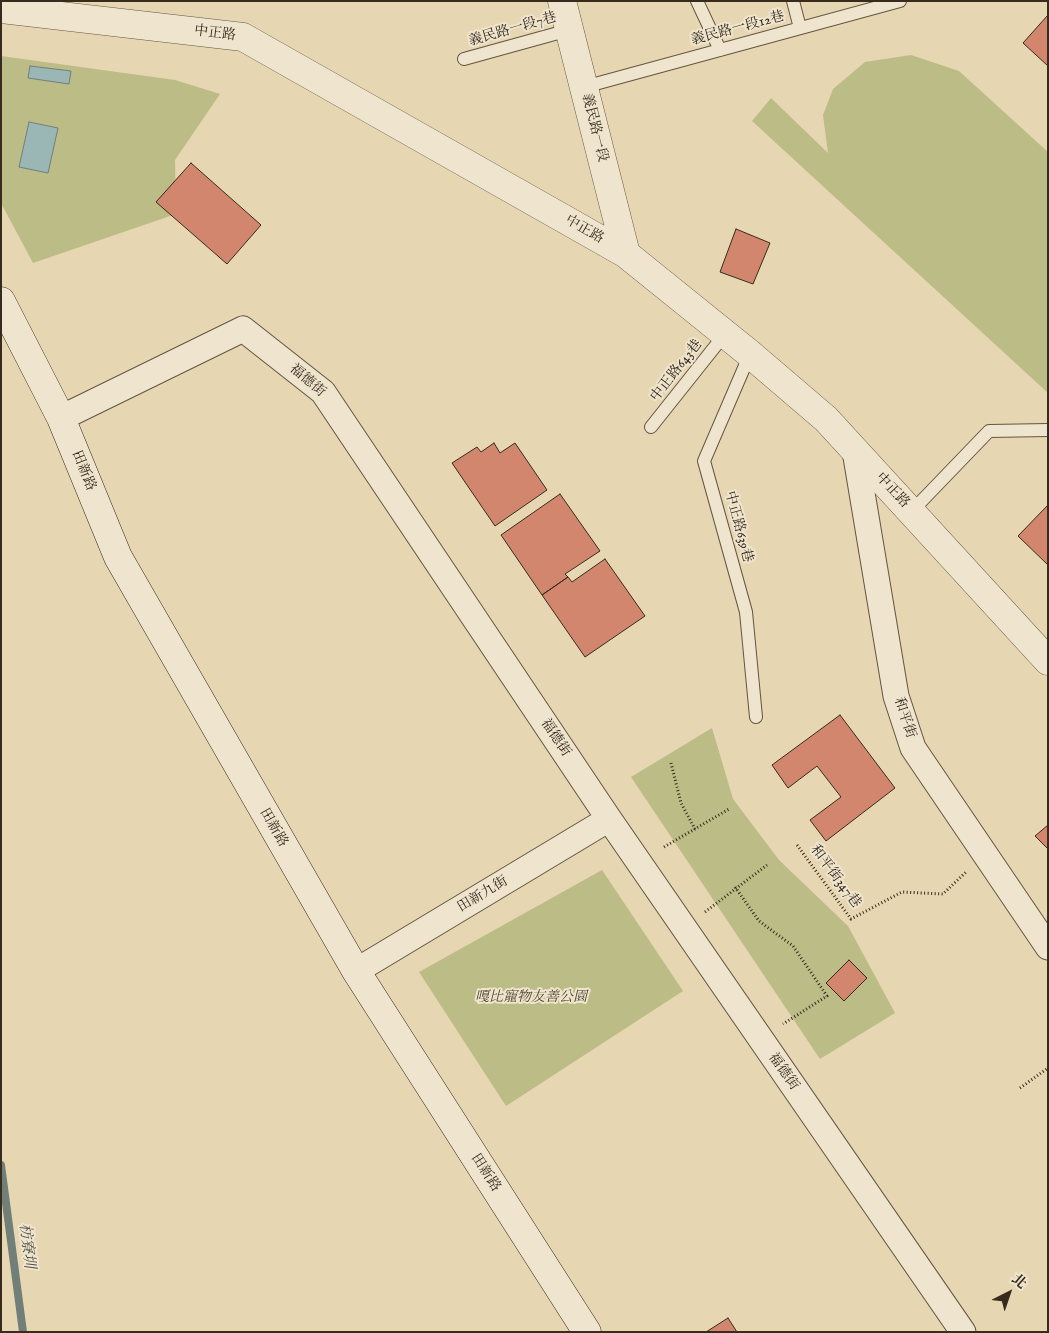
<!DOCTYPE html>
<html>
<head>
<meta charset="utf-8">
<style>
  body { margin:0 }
  #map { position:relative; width:1049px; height:1333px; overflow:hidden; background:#e6d6b2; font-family:"IM FELL English","Noto Serif TC",serif }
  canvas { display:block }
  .frame { position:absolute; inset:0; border:2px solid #362b1d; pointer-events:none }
  .north { position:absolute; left:984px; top:1268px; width:50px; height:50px; -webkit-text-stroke:4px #efe4cd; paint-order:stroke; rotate:41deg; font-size:14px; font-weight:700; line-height:20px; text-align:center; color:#362b1d }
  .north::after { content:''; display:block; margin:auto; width:18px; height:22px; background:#362b1d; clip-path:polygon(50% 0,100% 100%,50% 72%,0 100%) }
</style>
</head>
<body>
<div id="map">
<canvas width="1049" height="1333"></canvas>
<div class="frame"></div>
<div class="north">北</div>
</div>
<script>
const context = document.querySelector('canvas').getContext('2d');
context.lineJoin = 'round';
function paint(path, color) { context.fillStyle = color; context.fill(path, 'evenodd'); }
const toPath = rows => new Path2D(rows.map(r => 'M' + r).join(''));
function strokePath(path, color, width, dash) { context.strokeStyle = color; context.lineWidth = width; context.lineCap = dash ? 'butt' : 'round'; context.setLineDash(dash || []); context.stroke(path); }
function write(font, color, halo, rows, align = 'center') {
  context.font = font + ' "IM FELL English","Noto Serif TC",serif'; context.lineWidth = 4; context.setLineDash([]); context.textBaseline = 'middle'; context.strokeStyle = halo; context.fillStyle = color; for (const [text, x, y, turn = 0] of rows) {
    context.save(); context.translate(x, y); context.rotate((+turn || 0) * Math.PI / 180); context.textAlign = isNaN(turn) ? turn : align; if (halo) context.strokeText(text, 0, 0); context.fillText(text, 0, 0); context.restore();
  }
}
paint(toPath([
  [911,55,959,71,1048,152,1048,393,752,121,771,98,828,153,823,115,833,89,865,62],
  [1,56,175,80,220,94,175,160,176,214,33,263,1,203],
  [712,728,733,799,779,860,848,926,895,1013,820,1059,631,777],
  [602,870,683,991,506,1106,419,972]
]), '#bcbc87');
const water = toPath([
  [30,66,71,71,69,84,28,78,30,66],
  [29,122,58,128,48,173,19,167,29,122]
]);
paint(water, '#9ab7b6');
strokePath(water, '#727f79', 1);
strokePath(toPath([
  [1,1165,23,1332]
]), '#727f79', 8);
const building = toPath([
  [1048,15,1048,66,1023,43,1048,15],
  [191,163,261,225,227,264,156,202,191,163],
  [736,229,770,243,753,284,720,272,736,229],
  [494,443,500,453,515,443,547,490,495,526,452,463,477,447,481,452,494,443],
  [560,494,600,551,565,574,568,577,542,595,501,535,560,494],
  [1048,505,1048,565,1018,536,1048,505],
  [605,559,645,616,585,657,542,595,568,577,572,582,605,559],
  [840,715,895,788,826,841,810,820,841,797,817,766,788,788,772,765,840,715],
  [1048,825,1048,849,1035,836,1048,825],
  [849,960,867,978,844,1001,826,983,849,960],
  [728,1318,737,1332,706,1332,728,1318]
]);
paint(building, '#d2866d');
strokePath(building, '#362b1d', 1);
const service = toPath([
  [697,1,720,50],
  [793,1,800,28],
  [464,59,569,30],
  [584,87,900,1],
  [750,354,704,461,746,612,756,717],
  [651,427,725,334],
  [911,512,989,431,1048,430]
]);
const minor = toPath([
  [61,418,243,329,323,392,609,819,963,1332],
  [855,451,896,696,913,748,1048,947],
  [356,971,609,819]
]);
const tertiary = toPath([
  [562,1,626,254],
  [1,9,243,37,626,254,750,354,826,419,1048,661]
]);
const secondary = toPath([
  [1,301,61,418,118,557,356,971,587,1332]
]);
strokePath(service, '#625642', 14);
strokePath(minor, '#625642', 27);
strokePath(tertiary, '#625642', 29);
strokePath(secondary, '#362b1d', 29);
strokePath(toPath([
  [671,763,681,803,695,829],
  [797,845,851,919,902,892,943,894,966,872],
  [664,847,729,809],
  [735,887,759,921,793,946,827,996,783,1024],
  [705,912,767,865],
  [1020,1088,1048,1068]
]), '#362b1d', 3, [1, 2.5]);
strokePath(service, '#efe4cd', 12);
strokePath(minor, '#efe4cd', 25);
strokePath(tertiary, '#efe4cd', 28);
strokePath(secondary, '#efe4cd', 28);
write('14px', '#362b1d', '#efe4cd', [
  ["義民路一段12巷",738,29,-15],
  ["義民路一段7巷",513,30,-16],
  ["中正路",215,34,7],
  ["義民路一段",594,128,76],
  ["中正路",584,230,30],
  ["中正路643巷",677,371,-52],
  ["福德街",307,381,41],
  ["田新路",83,471,68],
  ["中正路",892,491,47],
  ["中正路639巷",738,527,75],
  ["和平街",904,718,72],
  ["福德街",555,738,56],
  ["田新路",273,828,60],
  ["和平街347巷",835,877,53],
  ["田新九街",483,895,-31],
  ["福德街",783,1072,55],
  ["田新路",485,1173,57]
]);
write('italic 14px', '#514832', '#efe4cd', [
  ["嘎比寵物友善公園",531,998]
]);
write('italic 15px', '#4f4e43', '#efe4cd', [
  ["枋寮圳",26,1246,83]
]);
</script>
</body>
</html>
